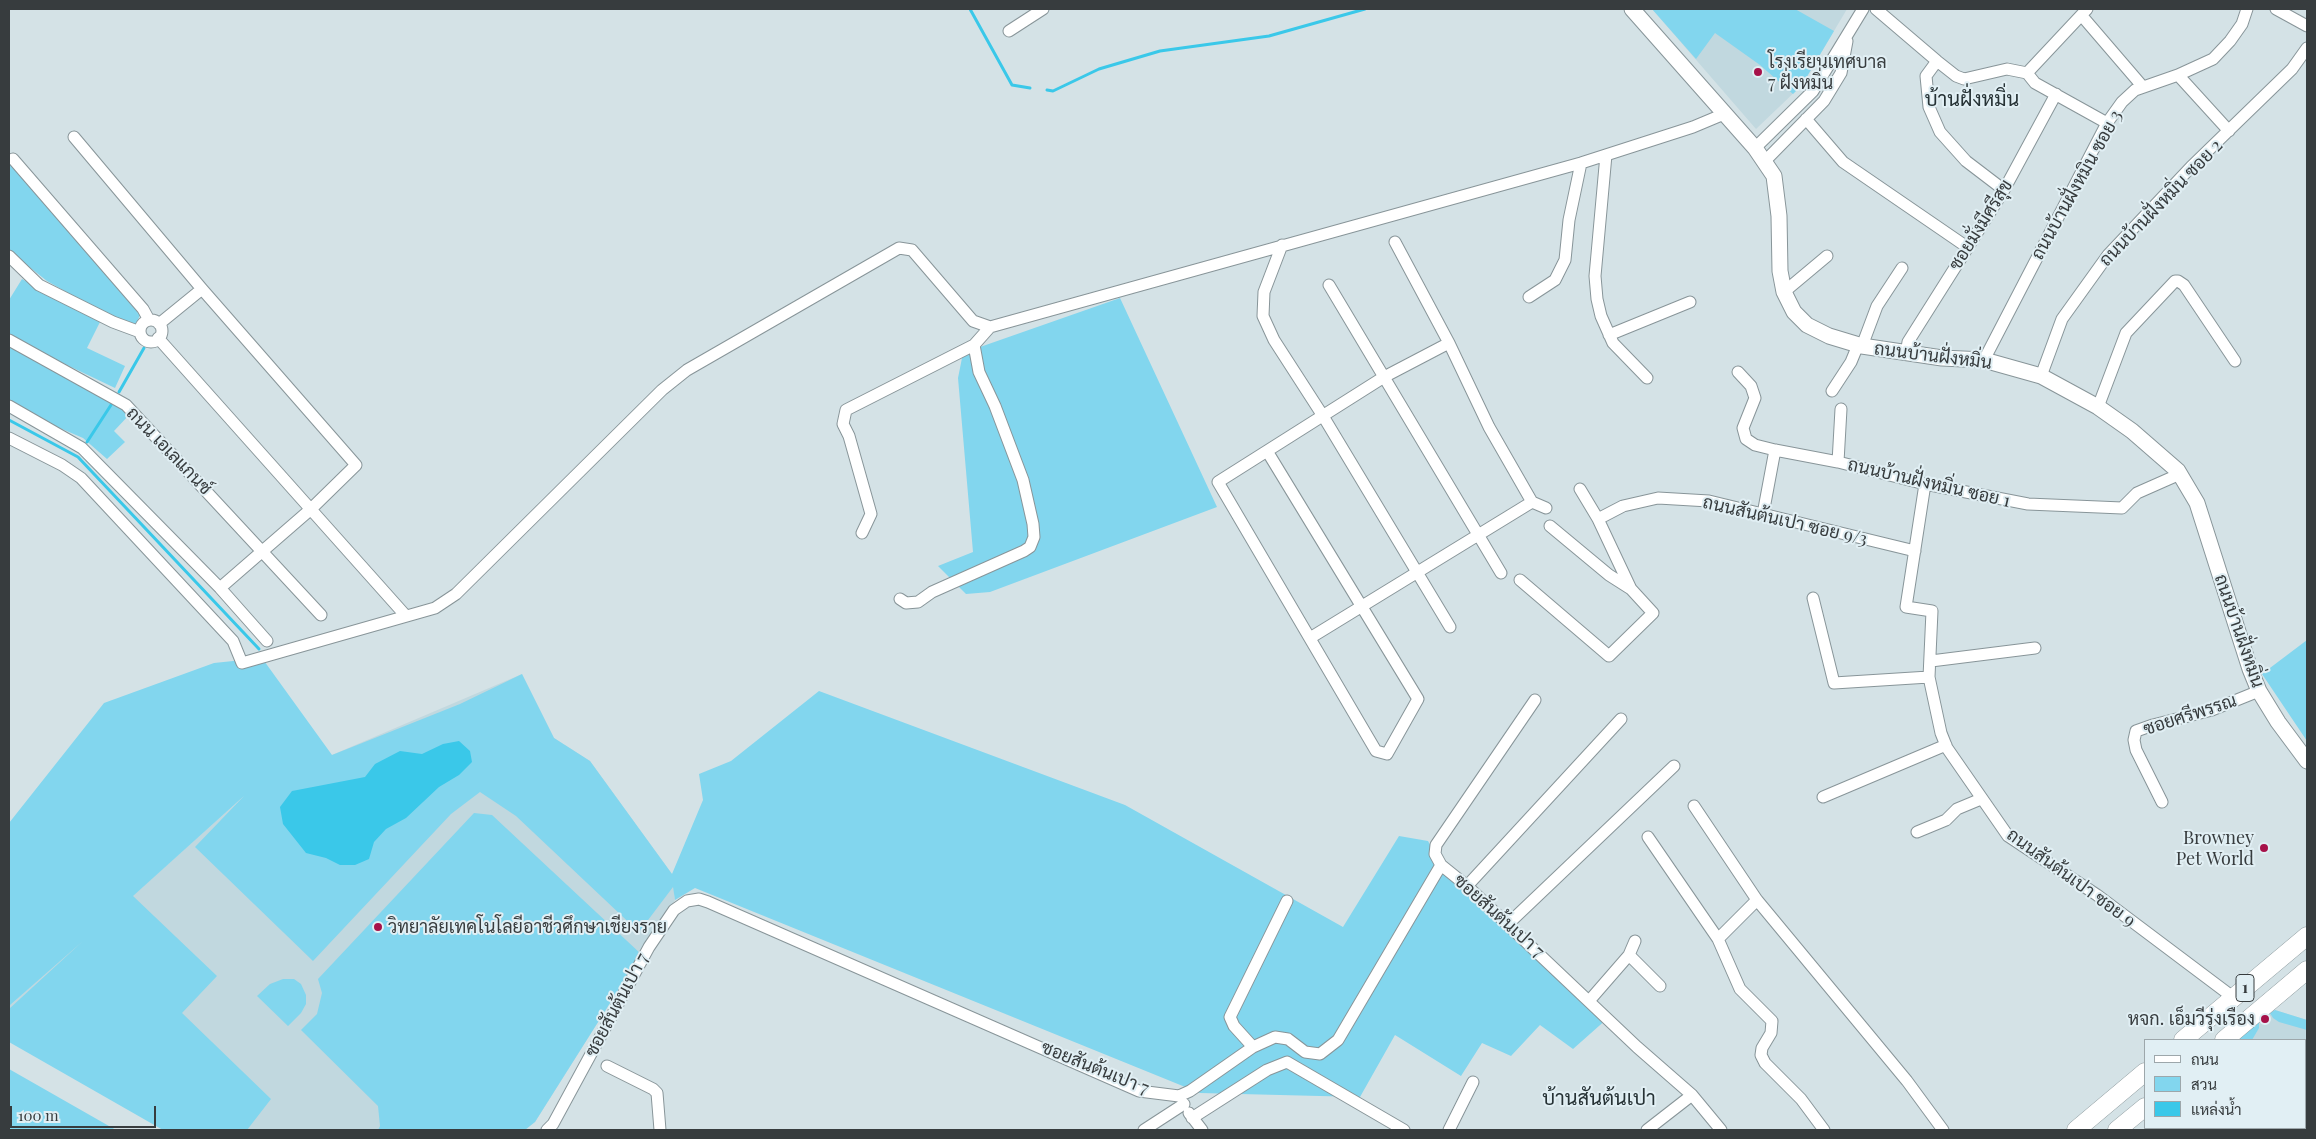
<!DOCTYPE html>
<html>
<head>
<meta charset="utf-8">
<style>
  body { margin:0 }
  #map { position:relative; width:2316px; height:1139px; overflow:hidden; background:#d4e2e6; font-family:"Playfair Display",Sarabun,serif }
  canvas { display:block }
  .frame { position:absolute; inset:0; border:10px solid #373c3e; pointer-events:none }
  .legend { position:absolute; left:2144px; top:1039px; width:162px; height:90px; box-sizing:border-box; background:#e1eff4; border:1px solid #9da7ab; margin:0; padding:6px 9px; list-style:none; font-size:15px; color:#373c3e }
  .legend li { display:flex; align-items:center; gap:10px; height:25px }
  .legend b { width:25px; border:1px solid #9da7ab }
  .scale { position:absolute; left:10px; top:1106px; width:146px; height:22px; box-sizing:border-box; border:2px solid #373c3e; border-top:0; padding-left:6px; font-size:15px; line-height:18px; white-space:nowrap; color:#373c3e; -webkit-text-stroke:4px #e1eff4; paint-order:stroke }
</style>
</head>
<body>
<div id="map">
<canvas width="2316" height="1139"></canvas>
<div class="frame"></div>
<ul class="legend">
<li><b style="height:6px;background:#fff"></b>ถนน</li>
<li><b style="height:14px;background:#82d6ee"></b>สวน</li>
<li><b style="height:14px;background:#3ac8e9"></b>แหล่งน้ำ</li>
</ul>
<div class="scale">100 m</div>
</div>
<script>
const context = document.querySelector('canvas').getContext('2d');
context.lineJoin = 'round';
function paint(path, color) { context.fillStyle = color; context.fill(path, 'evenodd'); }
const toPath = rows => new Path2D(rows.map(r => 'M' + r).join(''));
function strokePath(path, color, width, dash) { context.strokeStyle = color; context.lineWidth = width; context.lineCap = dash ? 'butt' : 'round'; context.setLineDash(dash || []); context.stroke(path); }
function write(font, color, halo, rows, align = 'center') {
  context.font = font + ' "Playfair Display",Sarabun,serif'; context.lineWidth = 4; context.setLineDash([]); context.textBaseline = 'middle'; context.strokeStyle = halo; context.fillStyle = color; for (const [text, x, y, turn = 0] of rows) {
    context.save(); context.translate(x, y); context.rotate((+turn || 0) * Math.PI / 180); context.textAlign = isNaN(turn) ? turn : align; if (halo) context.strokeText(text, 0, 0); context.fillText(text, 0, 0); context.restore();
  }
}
paint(toPath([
  [1652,9,1847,9,1802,85,1756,129],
  [522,674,554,738,590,761,672,874,675,900,535,1122,520,1130,191,1130,9,1033,9,1006,252,789],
  [2275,1010,2307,1020,2307,1130,2282,1128,2271,1130,2190,1130,2187,1128,2305,1128,2305,1040,2233,1040,2258,1020]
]), '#c1d8df');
paint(toPath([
  [1652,9,1795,9,1834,31,1802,85,1793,94,1760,65,1715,33,1696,59],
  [9,161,140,315,136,324,114,319,47,281,9,251],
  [22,279,100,322,87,348,125,366,115,388,48,356,9,334,9,300],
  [1120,298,1217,507,990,592,966,594,938,566,973,552,958,378,963,353],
  [9,344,110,400,130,414,114,431,125,442,107,459,83,438,48,423,9,401],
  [2307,640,2307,741,2262,674],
  [262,658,332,755,460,704,522,674,554,738,590,761,672,874,703,800,699,774,731,761,819,691,1125,805,1343,927,1399,836,1428,841,1441,865,1608,1018,1573,1049,1540,1025,1511,1056,1482,1043,1461,1076,1395,1035,1360,1097,1200,1093,695,888,675,900,673,887,639,932,516,816,480,792,451,814,313,961,195,847,244,796,133,896,217,976,182,1013,271,1099,247,1130,163,1130,9,1042,9,1009,83,941,9,1006,9,823,104,703,214,663],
  [474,813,492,815,641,954,535,1122,525,1130,378,1130,380,1126,378,1106,301,1030,317,1014,322,993,318,979],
  [283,979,294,979,301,984,306,995,306,1004,301,1013,288,1026,257,996,270,984],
  [2275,1010,2307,1020,2307,1030,2279,1022,2273,1018,2270,1013],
  [2259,1019,2259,1028,2252,1040,2233,1040],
  [9,1069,116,1130,9,1130]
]), '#82d6ee');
paint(toPath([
  [459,741,470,751,472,762,459,775,439,787,406,818,386,829,374,842,369,859,355,865,340,865,326,858,306,853,283,824,280,807,292,791,365,777,375,764,400,751,422,754,443,744]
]), '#3ac8e9');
strokePath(toPath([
  [970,9,1012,85,1030,88],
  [1047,90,1053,91,1099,69,1160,51,1269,36,1365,9],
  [119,392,144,348],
  [9,420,78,457,259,649],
  [87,442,111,405]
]), '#3ac8e9', 3);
const street = toPath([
  [1876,9,1937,61,1956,76,1964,79,2007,69,2027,73,2087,9],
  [2276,9,2307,26],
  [2082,16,2143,87],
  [1009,31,1043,9],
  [1937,61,1926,76,1929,107,1940,132,1966,161,2004,190],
  [2027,73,2035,83,2107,123],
  [2178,75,2229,131],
  [1806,119,1843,162,1967,247],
  [74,137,202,289,356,465,311,509,220,588],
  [1755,148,1813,91,1863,9],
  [1606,155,1595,276,1597,299,1601,316,1613,343,1647,378],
  [13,159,143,309,149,320],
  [1765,161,1824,101,1841,73,1847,41],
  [1395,242,1449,343,1489,427,1532,502,1546,508],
  [1282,245,1264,292,1263,316,1274,340,1323,416,1450,627],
  [9,256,39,285,113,322,140,332],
  [1329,285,1501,573],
  [1784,292,1827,256],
  [1529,297,1555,280,1565,260,1569,220,1581,163],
  '140 331a11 11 0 1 1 22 0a11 11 0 1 1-22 0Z',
  [159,324,202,289],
  [1609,335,1690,302],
  [158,338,406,616],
  [9,340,126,405,321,615],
  [1862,346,1877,306,1902,268],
  [1906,354,1908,342,2004,190,2056,94],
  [1984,360,2107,123,2122,102,2135,90,2178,75,2213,59,2230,41,2242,24,2247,9],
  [1738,372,1751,386,1755,398,1743,428,1746,439,1755,445,1775,450,1838,462,1925,484,2028,504,2122,508,2137,493,2180,474],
  [2041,376,2062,319,2108,255,2191,167,2292,69,2307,48],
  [1832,391,1851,362,1858,345],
  [9,406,82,448,220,588,267,641],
  [2098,407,2126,333,2175,281,2178,281,2184,285,2235,361],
  [9,438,62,465,81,478,233,641,242,663,435,608,456,594,662,390,687,370,899,248,912,250,973,321,990,327,1581,163,1693,127,1724,114],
  [1267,451,1418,699,1387,754,1376,751,1218,482,1384,377,1449,343],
  [1838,462,1841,409],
  [1925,484,1906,607,1932,611,1929,677,1941,733,1947,748,2008,836,2097,895,2234,998],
  [1763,514,1775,450],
  [1598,519,1623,506,1658,498,1709,501,1915,551],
  [1550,526,1609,575,1631,589],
  [862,533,871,514,849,436,843,424,846,410,974,345,990,327],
  [1520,580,1609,656,1653,613,1631,589,1598,519,1580,489],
  [1813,598,1834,683,1929,677],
  [900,599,906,603,918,602,932,592,1024,551,1030,547,1034,537,1033,524,1023,480,995,406,979,372,974,345],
  [1310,638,1532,502],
  [1931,661,2035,648],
  [1823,797,1946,745],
  [2162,802,2136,750,2134,740,2136,731,2153,725,2212,710,2259,691],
  [1694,806,1757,900,1907,1081,1943,1130],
  [1917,832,1946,820,1957,809,1981,799],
  [1648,837,1718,939,1740,989,1772,1021,1771,1033,1762,1048,1761,1055,1765,1063,1801,1099,1824,1130],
  [1441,865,1435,854,1436,845,1535,700],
  [1467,886,1621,719],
  [1508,924,1674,766],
  [1718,939,1757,900],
  [1629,955,1660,986],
  [1589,1001,1629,955,1635,941],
  [1253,1047,1234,1026,1230,1017,1287,901],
  [607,1066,653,1089,657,1093,660,1130],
  [1189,1113,1202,1130],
  [1192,1118,1267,1070,1287,1062,1404,1130],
  [547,1130,553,1124,649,947,674,910,687,901,699,899,708,902,1139,1091,1179,1096,1190,1091,1253,1047,1275,1037,1288,1039,1305,1052,1320,1054,1338,1040,1441,865,1467,886,1637,1047,1692,1095,1721,1130],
  [1144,1130,1184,1104],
  [1449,1130,1473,1082],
  [1647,1130,1692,1095]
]);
const secondary = toPath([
  [1632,9,1755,148,1774,176,1779,216,1780,271,1784,292,1794,312,1807,325,1829,336,1862,346,1942,358,1984,360,2041,376,2098,407,2132,431,2178,471,2197,503,2250,669,2259,691,2278,722,2307,761],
  [2175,1128,2178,1130]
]);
const primary = toPath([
  [2183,1040,2307,936],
  [2224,1040,2307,970],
  [2076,1130,2145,1072],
  [2117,1130,2145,1107]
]);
strokePath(street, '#889599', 13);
strokePath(secondary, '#889599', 17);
strokePath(primary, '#889599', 19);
strokePath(street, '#fff', 11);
strokePath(secondary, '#fff', 15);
strokePath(primary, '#fff', 18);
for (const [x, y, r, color] of [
  [1758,72,5,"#a61149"],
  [2264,848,5,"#a61149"],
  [378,927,5,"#a61149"],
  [2265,1019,5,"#a61149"]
]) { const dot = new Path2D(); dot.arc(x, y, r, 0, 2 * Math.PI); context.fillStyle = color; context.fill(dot); strokePath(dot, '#e1eff4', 2); }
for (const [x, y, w] of [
  [2245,988,18]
]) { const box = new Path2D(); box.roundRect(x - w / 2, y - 13.5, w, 27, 4); context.fillStyle = '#e1eff4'; context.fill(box); strokePath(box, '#373c3e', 1); }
write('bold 16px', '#373c3e', null, [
  ["1",2245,988]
]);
write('18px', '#373c3e', '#e1eff4', [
  ["โรงเรียนเทศบาล",1768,62],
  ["7 ฝั่งหมิ่น",1768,83],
  ["Browney",2254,838,"right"],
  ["Pet World",2254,859,"right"],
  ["วิทยาลัยเทคโนโลยีอาชีวศึกษาเชียงราย",388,927],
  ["หจก. เอ็มวีรุ่งเรือง",2255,1019,"right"]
], 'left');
write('18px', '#373c3e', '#e1eff4', [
  ["ถนนบ้านฝั่งหมิน ซอย 3",2077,185,-61],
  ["ถนนบ้านฝั่งหมิ่น ซอย 2",2161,203,-46],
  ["ซอยมั่งมีศรีสุข",1981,225,-58],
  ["ถนนบ้านฝั่งหมิ่น",1933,356,7],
  ["ถนน เอเลแกนซ์",169,451,46],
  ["ถนนบ้านฝั่งหมิ่น ซอย 1",1929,483,13],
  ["ถนนสันต้นเปา ซอย 9/3",1785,521,13],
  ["ถนนบ้านฝั่งหมิ่น",2239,631,71],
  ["ซอยศรีพรรณ",2190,715,-18],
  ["ถนนสันต้นเปา ซอย 9",2071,878,36],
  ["ซอยสันต้นเปา 7",1499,916,42],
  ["ซอยสันต้นเปา 7",617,1005,-62],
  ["ซอยสันต้นเปา 7",1095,1068,22]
]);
write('20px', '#263235', '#e1eff4', [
  ["บ้านฝั่งหมิ่น",1972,100],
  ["บ้านสันต้นเปา",1599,1099]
]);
</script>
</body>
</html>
